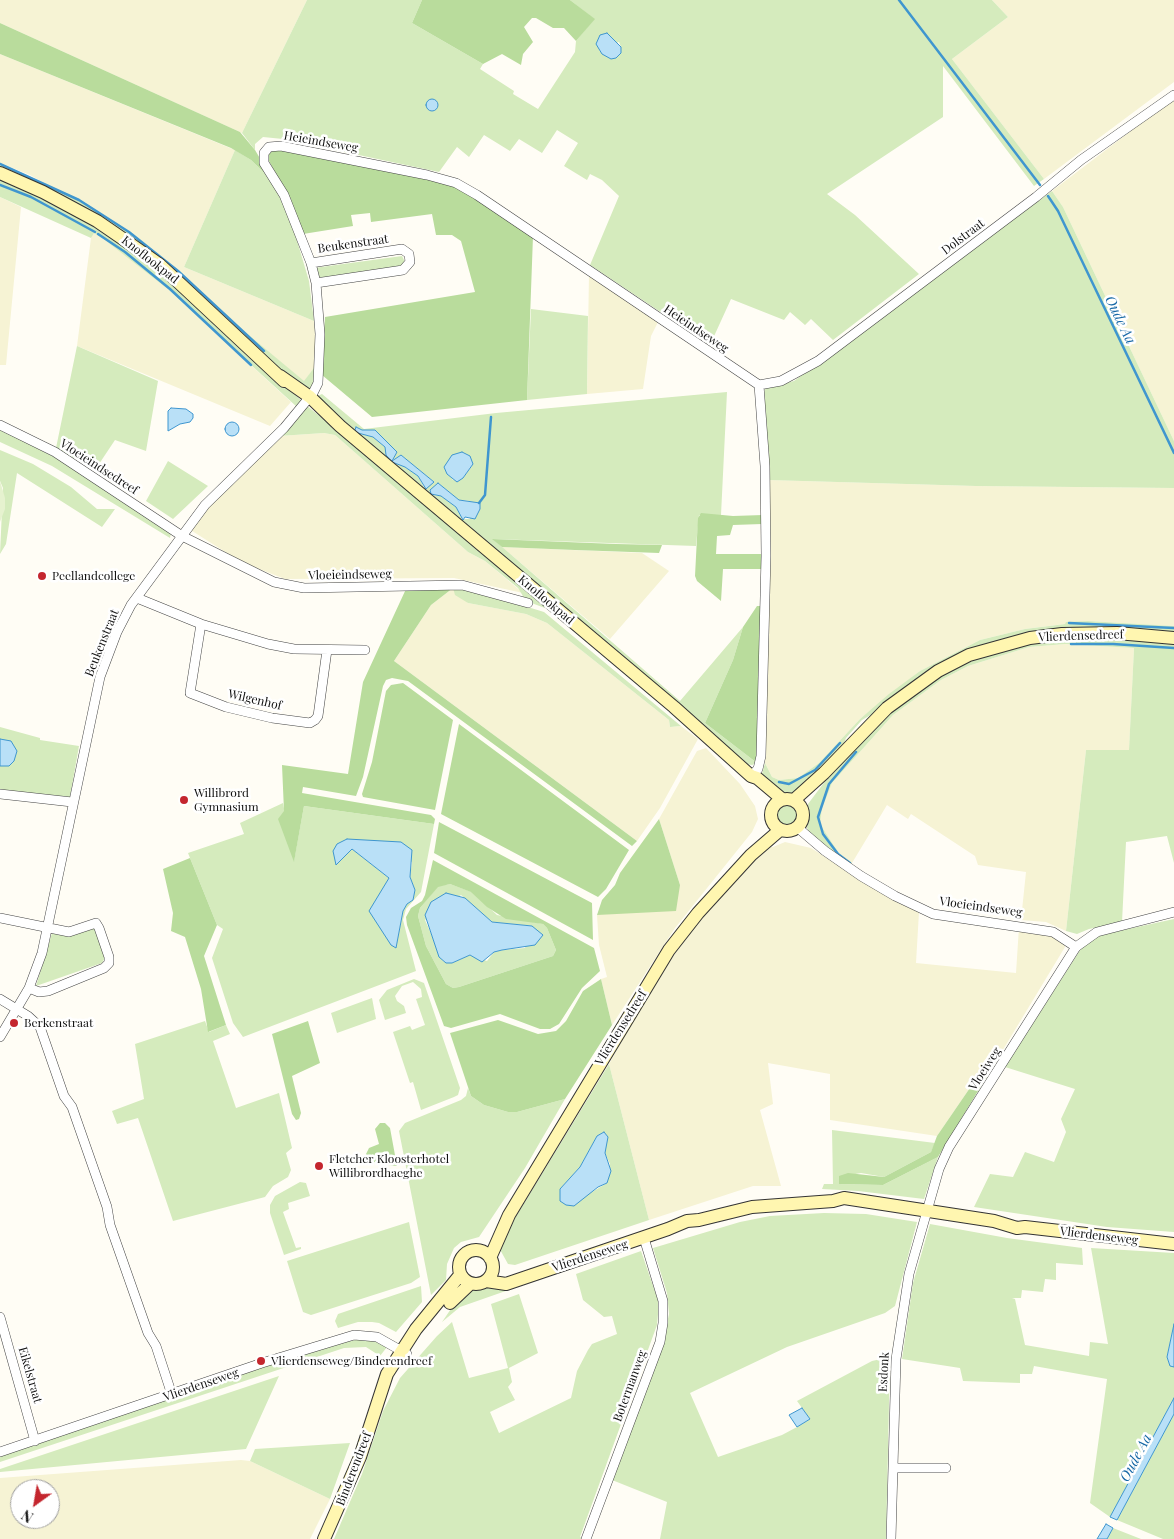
<!DOCTYPE html>
<html>
<head>
<meta charset="utf-8">
<style>
  body { margin:0 }
  #map { position:relative; width:1174px; height:1539px; overflow:hidden; background:#fffdf5; font-family:"Playfair Display",serif }
  canvas { display:block }
  .north { position:absolute; left:10px; top:1479px; width:50px; height:50px; box-sizing:border-box; background:#fff; border:1px solid #a0a0a0; border-radius:50%; rotate:212deg; font-size:14px; font-weight:700; line-height:20px; text-align:center; color:#111 }
  .north::after { content:''; display:block; margin:auto; width:18px; height:22px; background:#c4262e; clip-path:polygon(50% 0,100% 100%,50% 72%,0 100%) }
</style>
</head>
<body>
<div id="map">
<canvas width="1174" height="1539"></canvas>
<div class="north">N</div>
</div>
<script>
const context = document.querySelector('canvas').getContext('2d');
context.lineJoin = 'round';
function paint(path, color) { context.fillStyle = color; context.fill(path, 'evenodd'); }
const toPath = rows => new Path2D(rows.map(r => 'M' + r).join(''));
function strokePath(path, color, width, dash) { context.strokeStyle = color; context.lineWidth = width; context.lineCap = dash ? 'butt' : 'round'; context.setLineDash(dash || []); context.stroke(path); }
function write(font, color, halo, rows, align = 'center') {
  context.font = font + ' "Playfair Display",serif'; context.lineWidth = 5; context.setLineDash([]); context.textBaseline = 'middle'; context.strokeStyle = halo; context.fillStyle = color; for (const [text, x, y, turn = 0] of rows) {
    context.save(); context.translate(x, y); context.rotate((+turn || 0) * Math.PI / 180); context.textAlign = isNaN(turn) ? turn : align; if (halo) context.strokeText(text, 0, 0); context.fillText(text, 0, 0); context.restore();
  }
}
paint(toPath([
  [0,0,307,0,242,133,0,23],
  [992,0,1174,0,1174,82,1044,179,952,59,1008,17],
  [0,54,235,150,184,267,314,321,317,364,304,382,232,321,178,270,130,232,30,175,0,163],
  [1174,98,1174,441,1063,207,1052,191],
  [0,197,21,207,6,365,0,365],
  [93,232,124,253,169,290,291,402,270,426,77,346,91,238],
  [589,274,658,322,651,336,643,389,587,394],
  [324,433,335,435,468,552,485,561,523,593,454,578,285,579,241,562,189,529,189,524,279,436],
  [768,480,976,486,1174,488,1174,626,1088,621,1025,629,980,640,920,671,860,719,819,763,798,778,779,780,772,777,765,763,770,519],
  [502,547,642,553,669,571,610,639],
  [453,588,468,603,526,614,547,623,669,720,670,727,681,726,698,739,660,808,637,841,394,661,431,605],
  [1065,644,1134,648,1129,751,1086,750,1066,931,1046,922,1021,920,1026,872,978,865,975,856,911,814,908,819,887,805,852,863,840,855,820,824,822,808,827,794,832,783,893,715,941,680,968,666,1029,647],
  [706,748,740,784,755,806,758,819,752,832,675,928,612,1025,601,979,607,977,599,945,597,915,680,885,659,819,697,751],
  [785,842,811,848,877,890,919,912,916,963,1016,973,1019,927,1043,930,1064,941,1065,947,998,1058,987,1063,937,1136,830,1120,830,1074,768,1063,773,1104,760,1110,781,1186,753,1186,649,1220,609,1064,652,987,701,916,768,846,773,847],
  [241,1460,250,1461,330,1499,310,1539,0,1539,0,1478],
  [20,1489,50,1489,50,1519,20,1519]
]), '#f6f3d4');
paint(toPath([
  [307,0,422,0,412,23,483,64,480,69,514,91,513,94,538,109,575,52,576,41,594,19,570,0,992,0,1008,17,952,59,1044,179,1034,186,943,66,943,117,827,194,855,215,919,274,833,340,811,319,805,325,790,312,784,320,731,299,710,345,590,265,619,196,602,180,590,174,587,180,564,166,578,143,557,130,542,153,519,139,510,151,484,135,469,157,457,147,439,172,283,139,263,137,255,144,255,150,242,133],
  [619,42,621,47,612,59,599,50],
  [235,150,251,160,274,182,290,217,309,281,314,321,184,267],
  [0,163,79,199,130,232,178,270,232,321,304,381,317,364,316,378,309,392,275,366,167,268,0,170],
  [0,178,80,216,147,262,302,401,297,407,169,290,105,240,94,233,91,238,0,197],
  [1052,191,1063,207,1174,441,1174,488,976,486,768,480,764,397,765,388,794,381],
  [402,256,407,266,317,280,314,268],
  [531,309,588,316,587,394,527,400],
  [77,346,158,381,146,451,115,440,95,470,56,448],
  [727,392,721,515,699,515,696,546,493,539,680,701,743,627,733,660,705,723,757,763,752,765,746,764,315,397,322,394,364,429,496,413],
  [356,427,362,430,375,430,396,452,393,461,401,455,434,482,424,487,418,476,405,467,392,462,385,447,373,437,358,433,355,430],
  [472,466,463,478,453,480,444,467],
  [438,483,459,500,470,501,470,519,462,519,456,507,441,496,434,495],
  [306,405,348,439,547,606,545,608,526,601,518,588,485,561,468,552,335,435,324,433,279,436],
  [0,429,68,464,171,533,170,538,52,466,0,442],
  [0,450,33,464,71,487,97,509,115,509,102,527,17,473,6,544,0,554,3,488,0,481],
  [168,461,208,486,173,519,146,501],
  [453,588,482,593,544,612,681,726,670,727,669,720,547,623,526,614,468,603,455,595],
  [1088,621,1174,626,1174,634,1002,639,862,720,846,738,842,748,791,795,781,795,762,774,765,763,772,777,779,780,798,778,819,763,860,719,889,694,920,671,980,640,1025,629,1065,624,1066,622],
  [1094,637,1174,643,1174,863,1167,836,1126,842,1122,922,1089,929,1077,934,1066,931,1086,750,1129,750,1134,648,1065,644,1029,647,968,666,941,680,893,715,832,783,822,808,820,824,840,855,852,863,849,867,809,832,807,828,808,804,832,772,892,709,951,668,1020,643],
  [0,727,40,738,40,740,79,746,70,797,0,792],
  [283,803,294,861,304,806,434,824,421,892,406,909,403,920,416,971,243,1037,233,1023,212,958,223,929,217,925,188,853,244,834,240,823],
  [347,839,412,862,410,877,415,890,403,911,396,947,389,878,352,849,336,865],
  '776 815a11 11 0 1 1 22 0a11 11 0 1 1-22 0Z',
  [450,884,472,892,497,915,543,924,547,928,556,950,553,956,459,987,453,988,446,984,426,946,418,916,420,908,438,886],
  [461,895,492,922,532,926,525,948,502,950,494,952,487,961,470,955,452,963,443,961,425,920],
  [1174,919,1174,1232,1107,1227,974,1207,990,1174,1013,1177,1025,1152,1054,1162,1066,1132,1061,1119,1075,1089,1005,1067,1084,944,1096,936],
  [91,926,96,928,106,956,102,963,36,986,52,933],
  [414,979,424,983,460,1088,458,1095,454,1097,421,1110,413,1082,410,1083,393,1032,410,1026,412,1030,425,1025,416,999,422,997,421,989,413,982,402,986,395,996,397,1001,404,1006,406,1013,385,1020,379,1000,387,990],
  [372,998,376,1019,337,1033,331,1013],
  [205,1021,209,1032,226,1025,230,1034,213,1041,236,1108,279,1093,292,1148,286,1153,291,1170,288,1177,273,1186,265,1197,173,1221,138,1118,117,1124,112,1111,144,1099,135,1044],
  [609,1064,649,1220,515,1265,508,1264,498,1246],
  [597,1136,608,1137,604,1146,605,1153,610,1164,607,1183,592,1192,560,1189,580,1167],
  [468,1088,471,1096,484,1105,508,1112,517,1112,565,1099,525,1168,479,1237,461,1242,454,1248,447,1264,446,1280,431,1295,399,1131,405,1123,461,1100,466,1096],
  [832,1130,935,1143,931,1152,884,1177,861,1173,839,1177,839,1184,883,1185,938,1157,924,1199,858,1191,822,1189,824,1184,833,1184],
  [300,1182,306,1183,310,1196,288,1203,289,1209,283,1212,296,1248,301,1247,301,1249,284,1255,270,1213,270,1205,275,1196],
  [824,1213,866,1214,917,1222,895,1306,885,1313,787,1347,690,1393,718,1457,782,1435,797,1427,810,1419,797,1401,872,1361,890,1357,886,1539,660,1539,667,1502,612,1480,666,1328,669,1314,667,1293,653,1248,740,1222,770,1216],
  [409,1222,420,1277,411,1283,311,1315,303,1312,287,1261],
  [930,1224,1007,1238,1082,1248,1083,1265,1056,1263,1056,1280,1045,1279,1043,1292,1022,1290,1021,1298,1012,1298,1015,1299,1025,1345,1089,1356,1090,1342,1108,1344,1091,1248,1174,1253,1174,1324,1167,1357,1170,1366,1174,1367,1174,1398,1110,1517,1090,1503,1107,1379,1034,1366,1032,1374,1020,1374,1020,1383,963,1381,960,1368,902,1359,913,1283],
  [641,1251,659,1303,657,1325,580,1537,583,1539,334,1539,362,1474,383,1411,400,1378,437,1336,452,1322,469,1378,508,1368,491,1304,519,1294,538,1353,509,1368,512,1382,508,1387,515,1400,490,1412,499,1433,571,1398,577,1371,588,1350,592,1344,617,1334,612,1316,604,1317,583,1300,576,1274],
  [487,1285,509,1288,520,1286,460,1307,442,1322,457,1300,473,1288],
  [421,1286,422,1302,396,1332,379,1323,372,1322,358,1322,338,1328,335,1321,338,1314],
  [365,1338,379,1342,387,1347,380,1356,366,1347,344,1348,0,1462,0,1455,271,1363,340,1343],
  [279,1376,246,1449,0,1472,0,1469],
  [1174,1414,1174,1539,1163,1539,1117,1520],
  [350,1443,330,1499,250,1461,255,1449],
  [1113,1528,1141,1539,1107,1539]
]), '#d5ebbd');
paint(toPath([
  [422,0,570,0,595,19,576,41,564,28,553,28,536,18,532,18,524,27,533,42,523,54,521,65,502,54,483,64,412,23],
  [0,23,240,132,255,150,274,182,251,160,231,148,0,54],
  [273,149,456,184,533,236,527,400,372,417,322,375,325,317,475,292,461,241,452,235,436,235,432,214,371,222,370,213,351,215,353,226,303,234,287,195,268,159,268,155],
  [701,513,733,516,763,515,762,524,733,525,730,535,717,536,716,554,761,554,761,569,723,569,721,601,697,581,695,576,698,518],
  [492,539,616,544,662,545,659,553,575,550,502,547],
  [453,588,431,605,394,661,637,841,632,846,408,681,392,678,386,680,383,686,363,777,356,796,303,787,302,793,431,815,435,819,434,824,304,806,294,862,278,819,284,811,282,765,348,774,363,682,406,589],
  [757,606,761,606,757,763,705,723,733,660,743,627],
  [403,683,453,720,435,810,363,797,362,794,372,762,386,691,391,685],
  [459,724,629,850,606,889,598,897,441,814],
  [659,819,680,885,676,911,597,915,602,900,615,885,620,873],
  [439,822,592,903,593,940,434,853],
  [190,858,217,925,204,956,226,1025,208,1032,201,989,185,937,171,931,173,913,163,869],
  [433,860,594,948,600,971,582,988,559,1024,550,1029,540,1029,500,1014,451,1028,444,1026,407,925,406,917,411,908,422,901,425,895],
  [450,884,471,892,487,907,506,919,543,924,547,928,556,950,553,956,459,987,453,988,446,984,426,946,418,916,420,908,438,887],
  [601,979,612,1025,565,1099,517,1112,508,1112,484,1105,471,1096,450,1033,498,1020,538,1034,556,1031,566,1021,583,991],
  [308,1021,320,1063,292,1076,301,1113,299,1119,296,1120,292,1114,272,1034],
  [998,1058,938,1157,883,1185,839,1184,839,1176,848,1173,884,1177,931,1152,937,1136,987,1063],
  [380,1123,385,1123,390,1128,397,1166,379,1164,369,1160,366,1154,369,1148,379,1144,375,1129]
]), '#b9dc9c');
paint(toPath([
  [0,481,5,498,5,509,0,522]
]), '#e6f2cf');
const water = toPath([
  [607,33,621,47,621,53,616,58,611,59,602,54,596,44,600,35,607,33],
  '426 105a6 6 0 1 1 12 0a6 6 0 1 1-12 0Z',
  [171,408,186,409,193,414,193,418,190,422,180,424,168,431,168,411,171,408],
  '225 429a7 7 0 1 1 14 0a7 7 0 1 1-14 0Z',
  [356,427,362,430,375,430,397,452,392,461,401,455,434,482,426,489,418,476,405,467,392,462,386,455,385,447,373,437,358,433,355,430,356,427],
  [462,452,470,456,473,464,463,478,457,482,447,474,444,467,452,455,462,452],
  [438,483,459,500,480,503,480,509,475,519,465,517,463,520,456,507,441,496,431,494,430,490,438,483],
  [0,739,11,741,17,751,14,761,9,766,0,766,0,739],
  [347,839,401,842,412,850,410,877,415,890,413,900,407,904,403,911,396,948,391,945,369,911,389,878,352,849,336,865,333,851,337,844,347,839],
  [446,893,465,898,492,922,532,926,543,935,535,945,502,950,494,952,482,962,470,955,452,963,446,963,439,957,425,915,431,902,446,893],
  [604,1132,608,1137,605,1153,611,1171,607,1183,598,1187,574,1206,566,1205,560,1201,560,1189,580,1167,597,1136,604,1132],
  [1174,1324,1174,1367,1170,1366,1167,1357,1174,1324],
  [1174,1398,1174,1414,1117,1520,1110,1517,1174,1398],
  [802,1408,810,1419,797,1427,789,1415,802,1408],
  [1106,1524,1113,1528,1107,1539,1097,1539,1106,1524]
]);
paint(water, '#b9e0f7');
strokePath(water, '#3f96cf', 1);
strokePath(toPath([
  [899,0,1040,185],
  [0,164,79,200,129,232,178,271,264,351],
  [0,185,31,197,95,232],
  [1048,196,1058,211,1174,453],
  [98,234,125,252,170,289,251,365],
  [479,503,485,495,491,417],
  [1069,623,1174,628],
  [1071,644,1113,644,1174,648],
  [779,782,789,784,815,770,840,743],
  [850,863,838,854,823,834,818,817,829,784,856,752]
]), '#3f96cf', 2.5);
const street = toPath([
  [311,263,402,249,409,254,410,262,403,270,316,283],
  [759,385,781,381,818,361,1036,197,1081,160,1174,95],
  [0,425,55,452,182,536,274,582,304,588,462,585,528,603],
  [137,598,201,624,268,644,294,649,365,650],
  [201,624,190,693,226,707,272,718,310,723,315,720,318,716,327,650],
  [751,776,758,769,761,756,766,556,765,466,759,385],
  [0,794,72,802],
  [798,828,825,851,861,876,895,896,933,914,1053,932,1076,947],
  [0,918,69,932,96,923,99,928,109,957,109,963,104,968,48,991,39,992,29,988],
  [0,999,28,1016,40,1027,64,1096,72,1107,107,1207,110,1225,148,1333,156,1346,172,1395],
  [0,1037,29,988,42,953,100,677,117,632,131,605,205,505,284,428,313,393,318,383,320,334,316,283,311,263,284,195,264,163,264,153,269,147,281,146,427,175,456,183,477,195,759,385],
  [0,1317,35,1441],
  [0,1452,262,1363,354,1335,377,1337,407,1354],
  [893,1468,946,1468],
  [586,1539,660,1342,663,1323,663,1301,644,1238],
  [891,1539,896,1359,909,1274,939,1169,949,1147,1076,947,1097,932,1174,912]
]);
const secondary = toPath([
  [0,173,43,192,97,221,129,243,160,265,284,381],
  [280,376,310,397,340,426,674,707,751,776,757,778,782,799],
  '771 815a16 16 0 1 1 32 0a16 16 0 1 1-32 0Z',
  [794,800,824,773,887,708,938,671,969,655,1030,638,1062,634,1117,633,1174,638],
  '459 1267a17 17 0 1 1 34 0a17 17 0 1 1-34 0Z',
  [490,1258,509,1215,669,950,698,913,751,855,780,830],
  [486,1281,506,1284,668,1229,687,1221,699,1220,752,1207,833,1201,844,1198,994,1221,1017,1228,1025,1227,1174,1244],
  [450,1303,470,1284],
  [324,1539,360,1457,387,1374,416,1329,460,1275]
]);
strokePath(street, '#444', 10);
strokePath(secondary, '#333', 14);
strokePath(street, '#fff', 9);
strokePath(secondary, '#fff6b0', 12);
for (const [x, y, r, color] of [
  [42,576,5,"#c4262e"],
  [184,800,5,"#c4262e"],
  [14,1023,5,"#c4262e"],
  [319,1166,5,"#c4262e"],
  [261,1361,5,"#c4262e"]
]) { const dot = new Path2D(); dot.arc(x, y, r, 0, 2 * Math.PI); context.fillStyle = color; context.fill(dot); strokePath(dot, '#fff', 2); }
write('12px', '#111', '#fff', [
  ["Heieindseweg",321,142,10],
  ["Dolstraat",963,237,-37],
  ["Beukenstraat",353,244,-8],
  ["Knoflookpad",150,260,38],
  ["Heieindseweg",696,329,34],
  ["Vloeieindsedreef",99,467,33],
  ["Vloeieindseweg",350,575,-1],
  ["Knoflookpad",546,600,40],
  ["Vlierdensedreef",1081,636,-2],
  ["Beukenstraat",102,643,-68],
  ["Wilgenhof",255,700,13],
  ["Vloeieindseweg",981,907,8],
  ["Vlierdensedreef",621,1028,-58],
  ["Vloeiweg",985,1069,-57],
  ["Vlierdenseweg",1099,1236,7],
  ["Vlierdenseweg",590,1256,-18],
  ["Esdonk",884,1372,-87],
  ["Eikelstraat",30,1375,74],
  ["Vlierdenseweg",201,1385,-19],
  ["Botermanweg",630,1386,-70],
  ["Binderendreef",354,1469,-69]
]);
write('12px', '#111', '#fff', [
  ["Peellandcollege",52,576],
  ["Willibrord",194,793],
  ["Gymnasium",194,807],
  ["Berkenstraat",24,1023],
  ["Fletcher Kloosterhotel",329,1159],
  ["Willibrordhaeghe",329,1173],
  ["Vlierdenseweg/Binderendreef",271,1361]
], 'left');
write('italic 14px', '#1768a6', '#fff', [
  ["Oude Aa",1120,320,64],
  ["Oude Aa",1136,1458,-62]
]);
</script>
</body>
</html>
